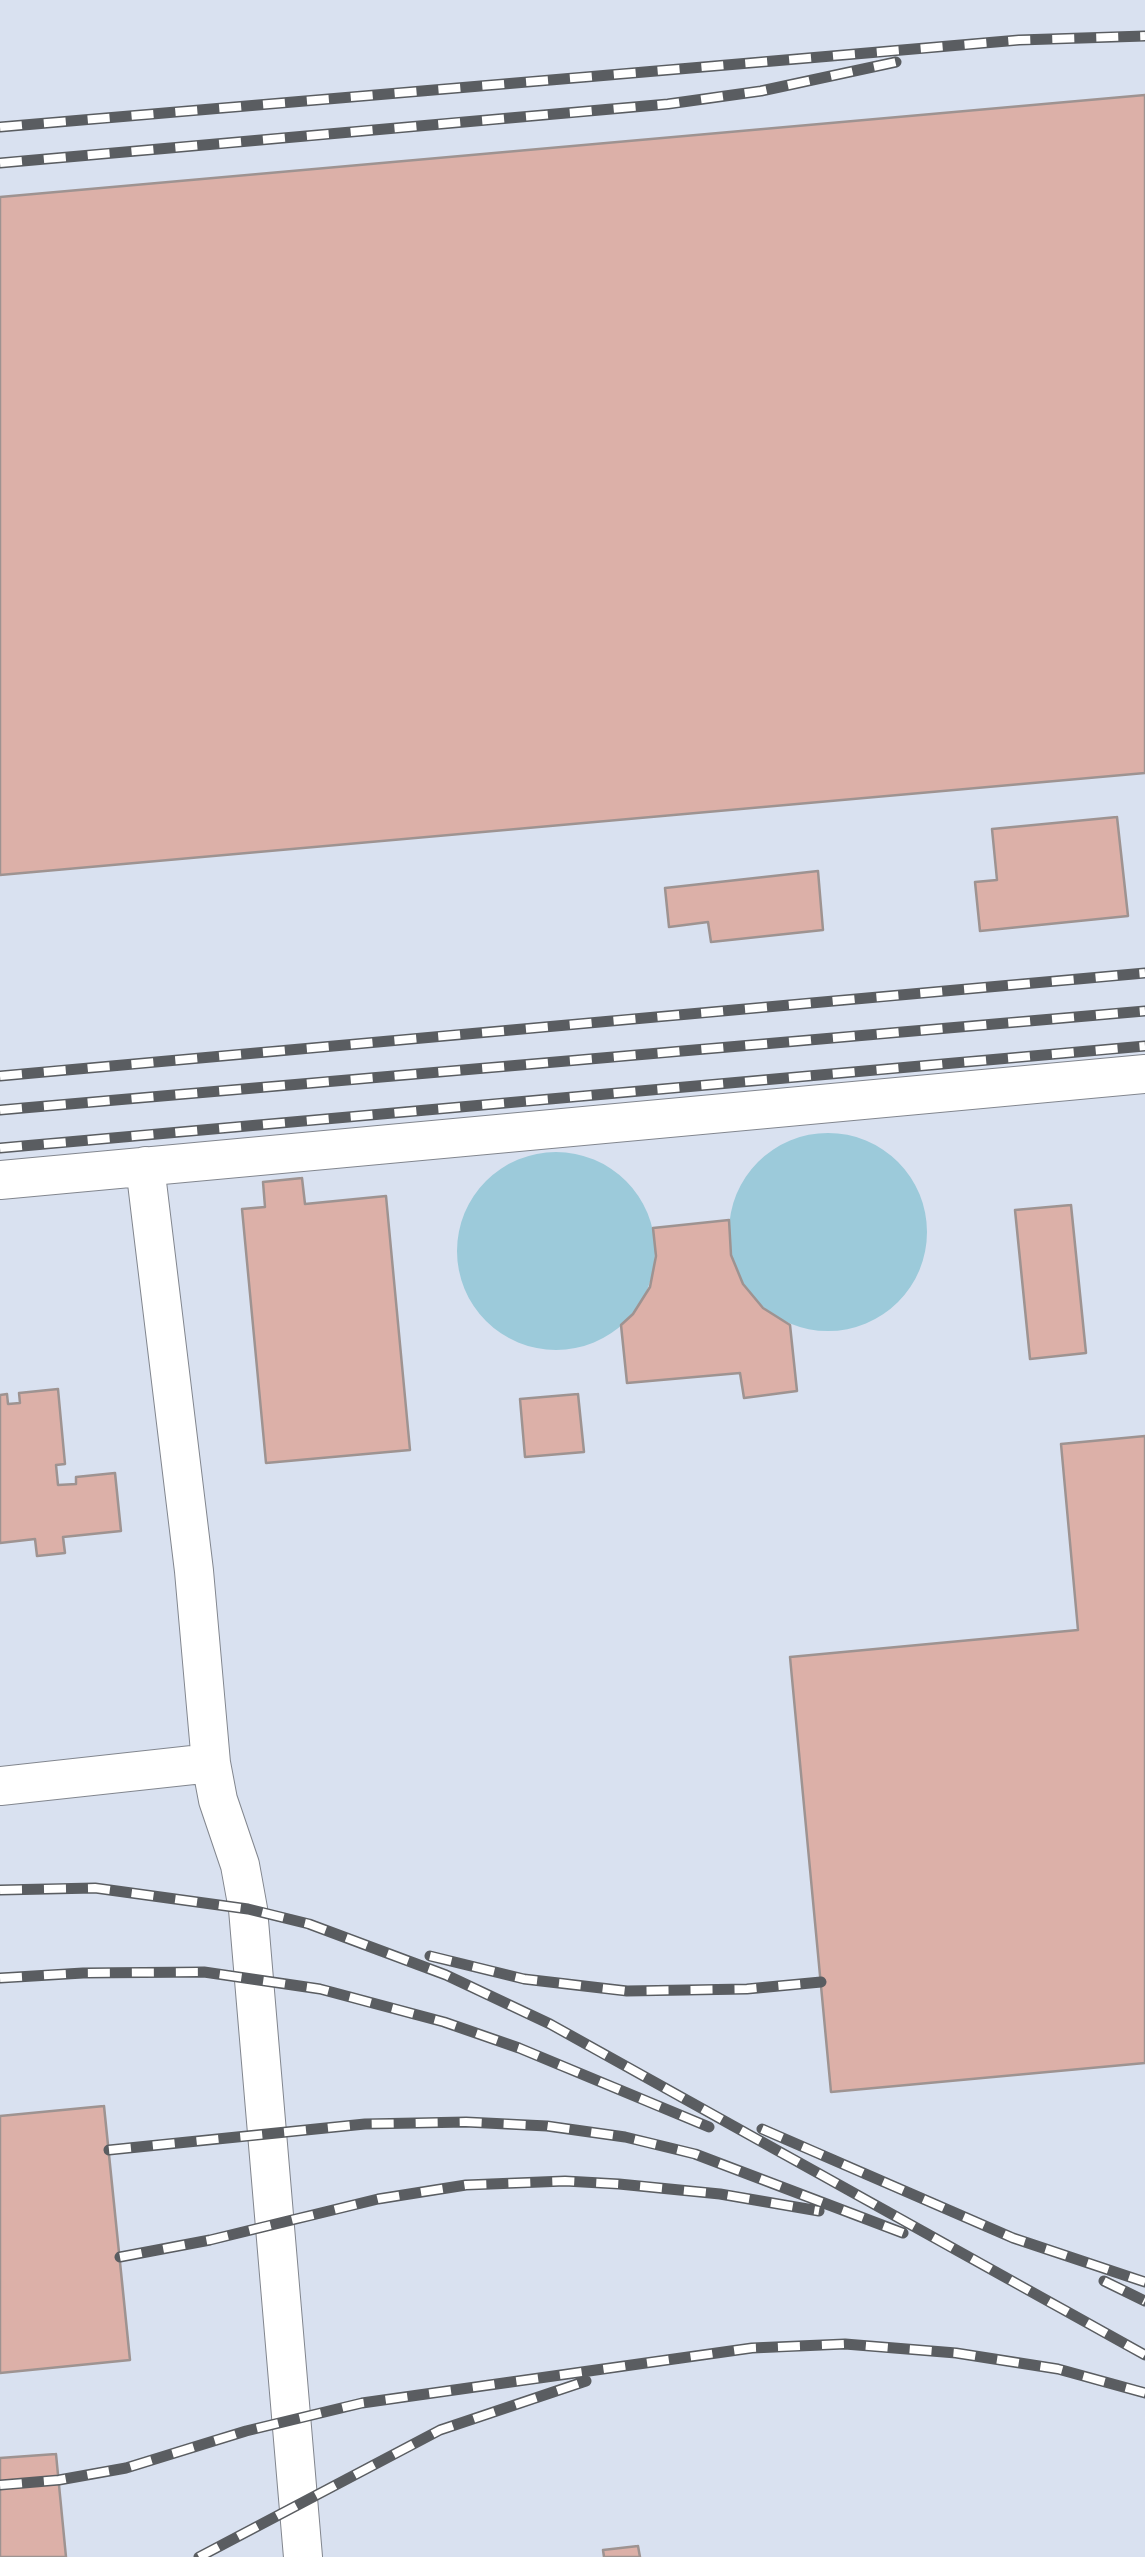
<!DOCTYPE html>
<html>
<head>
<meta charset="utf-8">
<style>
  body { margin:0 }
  canvas { display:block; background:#e8edf5 }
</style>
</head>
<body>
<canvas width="1145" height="2557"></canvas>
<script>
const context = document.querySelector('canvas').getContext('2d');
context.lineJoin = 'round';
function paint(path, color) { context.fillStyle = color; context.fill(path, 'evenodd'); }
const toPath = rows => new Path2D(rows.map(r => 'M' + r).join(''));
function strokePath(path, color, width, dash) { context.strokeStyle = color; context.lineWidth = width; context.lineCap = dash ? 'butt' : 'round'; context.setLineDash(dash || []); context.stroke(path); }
paint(toPath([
  [0,0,1145,0,1145,2557,0,2557]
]), '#d9e1f0');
paint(toPath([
  '729 1232a99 99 0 1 1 198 0a99 99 0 1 1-198 0Z',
  '457 1251a99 99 0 1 1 198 0a99 99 0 1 1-198 0Z'
]), '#9ccada');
const building = toPath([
  [1145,95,1145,773,0,875,0,197,1145,95],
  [1117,817,1128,916,980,931,975,882,997,880,992,829,1117,817],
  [818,871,823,930,711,942,708,922,669,927,665,888,818,871],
  [302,1178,305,1204,386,1196,410,1450,266,1463,242,1209,265,1207,263,1182,302,1178],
  [1071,1205,1086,1353,1030,1359,1015,1210,1071,1205],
  [729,1220,731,1255,743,1284,763,1308,790,1325,797,1391,744,1398,740,1373,627,1383,621,1325,633,1314,650,1287,656,1256,653,1228,729,1220],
  [58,1389,65,1464,56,1465,58,1485,76,1484,76,1477,115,1473,121,1531,63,1537,65,1553,37,1556,35,1539,0,1543,0,1395,7,1394,8,1404,20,1403,19,1393,58,1389],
  [578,1394,584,1452,525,1457,520,1399,578,1394],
  [1145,1436,1145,2063,831,2092,790,1657,1078,1630,1061,1444,1145,1436],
  [104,2106,130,2360,0,2373,0,2116,104,2106],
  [56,2454,66,2557,0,2557,0,2458,56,2454],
  [638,2546,640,2557,604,2557,603,2550,638,2546]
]);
paint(building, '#dcb0a8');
strokePath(building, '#9e9391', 2.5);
const minor = toPath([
  [145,1166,194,1571,211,1763],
  [0,1180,1145,1074],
  [0,1786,211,1763,218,1800,240,1865,248,1909,303,2557]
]);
strokePath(minor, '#82868e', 40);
strokePath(minor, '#fff', 38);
const rail = toPath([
  [0,127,1019,40,1145,36],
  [0,163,668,104,761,91,896,62],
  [0,1076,1145,973],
  [0,1110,1145,1011],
  [0,1148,1145,1046],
  [0,1890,95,1888,248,1909,309,1924,446,1975,550,2024,1145,2355],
  [430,1956,524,1979,627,1991,747,1989,821,1982],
  [0,1978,83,1973,204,1972,320,1989,444,2022,519,2048,709,2127],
  [762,2129,1013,2238,1145,2282],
  [109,2150,365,2124,466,2122,547,2126,625,2137,695,2154,903,2233],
  [120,2257,210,2240,378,2199,466,2185,565,2181,619,2184,720,2194,819,2211],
  [1104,2281,1145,2301],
  [0,2485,59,2480,126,2468,246,2431,362,2403,752,2348,845,2344,956,2353,1058,2369,1145,2393],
  [199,2557,440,2430,586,2381]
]);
strokePath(rail, '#5a5d61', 11);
strokePath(rail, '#fff', 8, [22]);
</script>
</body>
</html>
